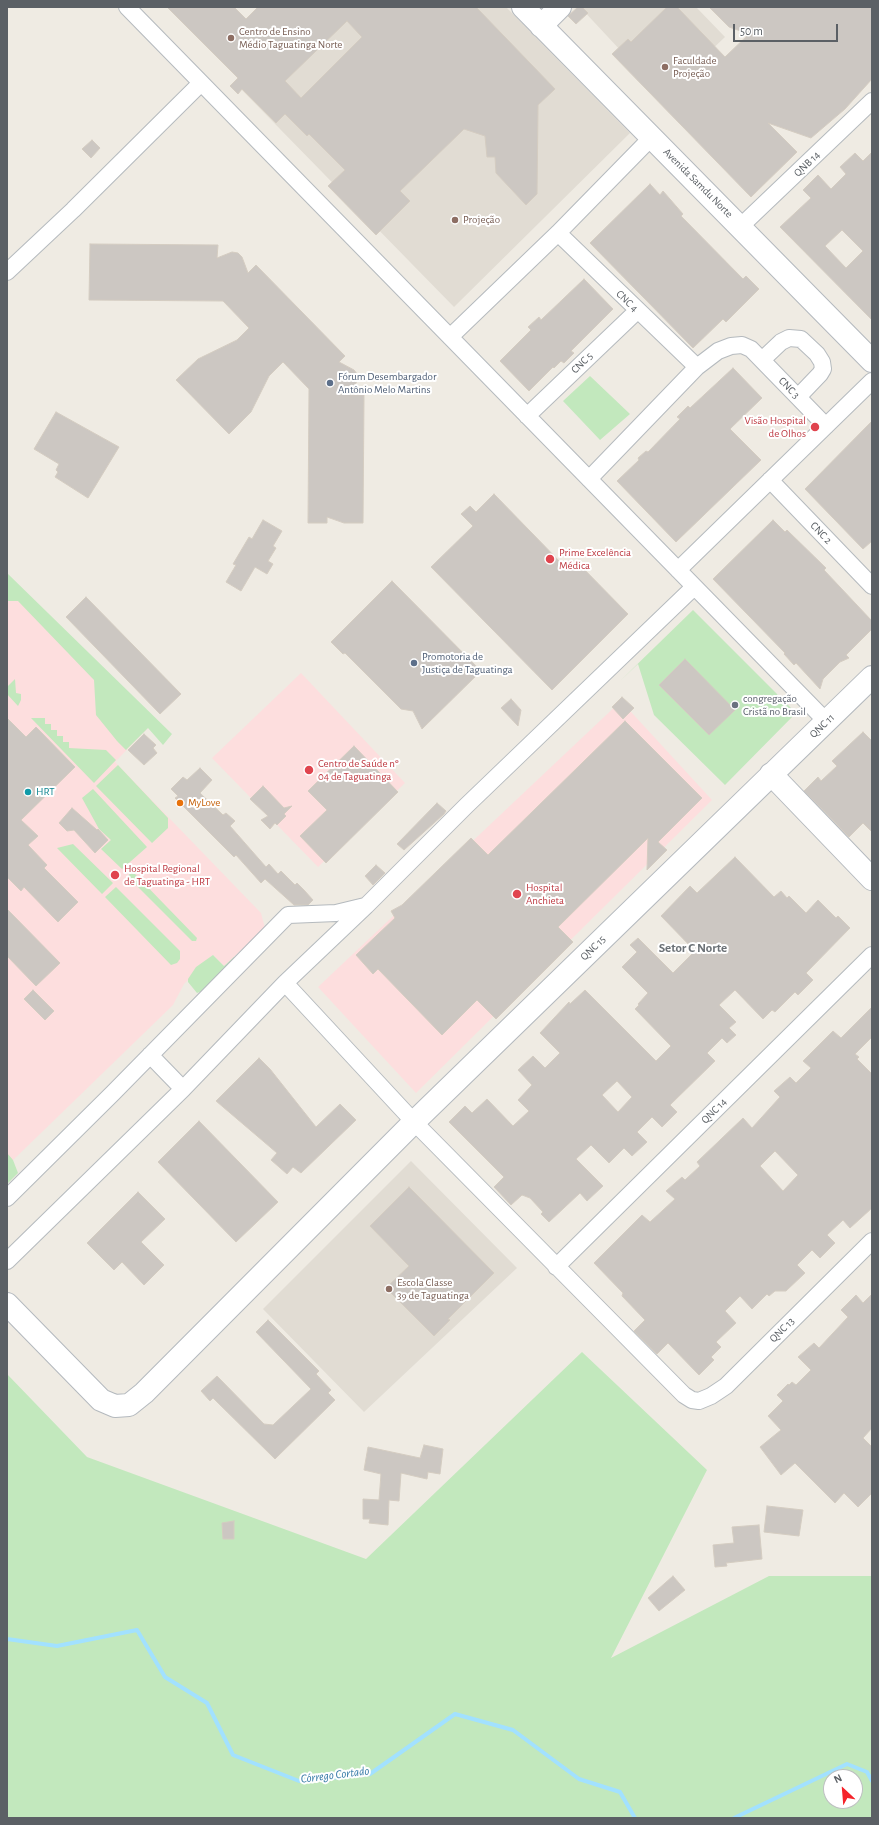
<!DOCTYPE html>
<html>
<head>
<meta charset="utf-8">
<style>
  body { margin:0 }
  #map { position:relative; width:879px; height:1825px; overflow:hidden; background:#efebe3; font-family:"Alegreya Sans",sans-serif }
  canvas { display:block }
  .frame { position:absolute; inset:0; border:8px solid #5b6065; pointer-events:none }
  .north { position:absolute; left:823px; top:1769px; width:40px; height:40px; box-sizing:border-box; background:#fff; border:1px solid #bdbfc1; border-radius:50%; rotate:334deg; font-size:11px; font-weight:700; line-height:16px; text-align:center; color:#5b6065 }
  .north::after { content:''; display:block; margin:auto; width:14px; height:18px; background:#f5232a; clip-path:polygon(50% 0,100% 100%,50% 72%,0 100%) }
  .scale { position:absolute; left:733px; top:24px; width:105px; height:18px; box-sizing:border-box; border:2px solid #5b6065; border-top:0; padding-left:5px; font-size:12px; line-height:14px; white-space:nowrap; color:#5b6065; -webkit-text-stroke:3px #fff; paint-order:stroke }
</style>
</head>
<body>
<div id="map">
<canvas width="879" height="1825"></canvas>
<div class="frame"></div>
<div class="north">N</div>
<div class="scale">50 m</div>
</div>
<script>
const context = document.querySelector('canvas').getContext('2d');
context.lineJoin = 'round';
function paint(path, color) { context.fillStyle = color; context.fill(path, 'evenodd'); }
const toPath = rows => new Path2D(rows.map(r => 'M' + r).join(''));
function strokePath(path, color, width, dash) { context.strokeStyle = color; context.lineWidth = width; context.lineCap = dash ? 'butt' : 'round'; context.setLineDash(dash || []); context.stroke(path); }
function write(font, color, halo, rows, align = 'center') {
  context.font = font + ' "Alegreya Sans",sans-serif'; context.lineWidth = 4; context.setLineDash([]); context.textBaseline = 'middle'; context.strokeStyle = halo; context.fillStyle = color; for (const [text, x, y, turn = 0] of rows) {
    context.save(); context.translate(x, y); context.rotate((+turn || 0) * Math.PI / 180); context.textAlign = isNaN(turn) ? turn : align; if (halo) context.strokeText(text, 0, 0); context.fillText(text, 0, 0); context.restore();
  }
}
paint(toPath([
  [318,7,506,7,630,133,454,307,236,84],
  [580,7,696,7,725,37,663,96],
  [411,1161,517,1268,364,1412,263,1309]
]), '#e1dcd3');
paint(toPath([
  [7,587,148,728,115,762,261,913,265,928,224,966,213,955,184,984,173,1005,7,1166],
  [301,673,405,783,318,867,212,758],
  [621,701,712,800,416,1093,318,987]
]), '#fddede');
paint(toPath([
  [590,376,630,414,600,440,563,401],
  [7,573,172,734,163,745,148,728,126,750,117,741,96,715,94,680,18,601,7,601],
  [693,610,796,713,725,785,654,715,638,664,620,681],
  [15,679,16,693,21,694,21,700,18,706,7,694,7,687],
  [31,718,45,718,45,724,51,724,51,730,57,730,57,736,63,736,63,742,69,742,69,748,106,750,116,760,94,783],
  [118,765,168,818,168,828,152,843,96,786],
  [93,789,147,847,122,869,101,849,111,840,99,829,82,798],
  [73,844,113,883,102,894,57,848],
  [130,873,135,874,197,938,196,941,192,941,128,877],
  [116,887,180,951,180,959,177,963,171,965,105,897],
  [213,955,224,966,234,957,237,960,205,990,197,993,188,982,188,979,196,967],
  [7,1153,13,1160,18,1173,7,1184],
  [582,1352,707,1470,611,1658,769,1576,872,1576,872,1818,7,1818,7,1374,87,1457,366,1559],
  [831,1777,855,1777,855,1801,831,1801]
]), '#c2e8bd');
strokePath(toPath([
  [7,1639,57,1646,137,1630,165,1677,207,1703,233,1755,299,1781,370,1774,455,1714,513,1730,579,1779,620,1792,635,1818],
  [734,1818,847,1764,867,1772,872,1781]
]), '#a2e1ff', 4);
const building = toPath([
  [167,7,234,7,246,19,258,7,476,7,555,89,538,105,537,194,526,205,496,173,495,157,487,157,485,136,464,129,400,191,410,201,376,235,328,186,345,170,309,134,307,136,285,114,276,123,242,89,238,94,230,86,238,78,167,7],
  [347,21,362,37,301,98,285,81,347,21],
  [578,7,582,7,588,13,576,24,568,16,578,7],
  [667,7,677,7,725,57,749,34,729,27,709,7,872,7,872,79,845,109,811,138,768,123,797,152,751,197,612,54,628,39,631,42,667,7],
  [92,140,100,148,91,158,82,149,92,140],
  [872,152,872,320,780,227,811,198,803,190,818,175,831,189,846,174,840,167,855,153,863,161,872,152],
  [842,230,863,251,846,268,825,246,842,230],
  [650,184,660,195,663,191,683,214,681,216,743,279,746,276,759,289,726,322,723,319,693,348,590,243,650,184],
  [90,244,218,245,217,258,232,252,238,253,242,257,248,273,256,265,345,356,339,362,354,370,358,375,357,381,350,395,364,395,363,523,344,523,327,517,327,523,308,523,309,389,283,362,269,376,251,412,229,434,176,380,198,359,237,340,249,328,223,301,89,300,90,244],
  [584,279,613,309,571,351,574,353,564,363,561,361,554,368,553,367,529,391,500,361,531,330,528,327,539,317,541,320,584,279],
  [733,368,762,398,730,429,761,460,676,542,617,481,639,460,638,458,646,451,648,452,680,419,677,417,688,406,690,408,733,368],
  [56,412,119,447,88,498,55,477,58,472,56,470,59,464,34,449,56,412],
  [872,421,872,541,863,549,805,489,872,421],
  [494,494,565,567,570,563,578,563,628,614,552,690,431,567,473,526,461,514,470,506,476,512,494,494],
  [263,520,282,531,273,546,276,548,268,561,273,564,267,574,255,567,241,591,226,582,236,565,233,564,249,537,252,539,263,520],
  [773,520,785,532,787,530,826,568,824,570,872,621,872,629,846,655,849,658,840,662,823,679,820,689,796,663,794,665,784,654,785,653,713,579,773,520],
  [392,581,481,671,422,729,413,711,401,709,345,653,343,654,331,642,392,581],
  [86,597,181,694,160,714,66,617,86,597],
  [685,659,735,710,709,735,659,685,685,659],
  [622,697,634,708,623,719,612,707,622,697],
  [511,699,521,710,518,726,501,708,511,699],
  [7,718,26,737,36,727,75,767,21,820,38,836,28,845,47,865,44,868,78,902,58,922,24,887,21,891,7,877,7,718],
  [625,721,702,798,658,842,667,850,647,870,648,838,558,927,573,942,496,1019,477,1000,442,1035,378,969,373,974,356,955,395,918,391,911,402,905,471,838,488,855,625,721],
  [863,732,872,741,872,832,863,823,849,837,804,791,818,777,821,781,837,766,832,761,863,732],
  [144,734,156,745,153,748,157,753,144,765,128,750,144,734],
  [354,746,398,792,326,863,300,836,327,810,308,791,354,746],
  [200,768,212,780,200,793,223,815,226,813,235,821,230,826,266,867,269,864,278,874,281,871,295,885,297,883,304,890,313,900,308,905,294,905,265,879,261,883,236,855,234,857,175,798,178,796,171,789,183,777,187,780,200,768],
  [263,786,284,808,292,806,284,814,286,816,277,825,275,823,270,829,261,820,268,816,250,799,263,786],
  [437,803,446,811,444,814,404,850,397,844,437,803],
  [72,808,97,830,98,829,108,840,95,853,74,830,67,831,59,823,72,808],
  [735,857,774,897,781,891,787,898,789,896,806,913,818,900,836,918,838,916,850,928,806,973,813,980,798,995,795,992,775,1012,772,1010,763,1019,735,990,719,1005,736,1022,729,1028,736,1035,727,1043,722,1038,707,1053,715,1061,670,1105,677,1112,662,1127,652,1117,637,1132,647,1142,632,1156,624,1148,609,1163,591,1145,576,1159,603,1186,587,1201,580,1193,549,1222,541,1214,543,1212,530,1198,522,1195,511,1205,494,1187,504,1177,449,1122,465,1106,472,1113,487,1099,513,1126,529,1111,518,1100,532,1085,518,1070,533,1056,545,1068,560,1053,540,1033,569,1002,570,1004,585,990,656,1061,671,1046,635,1009,639,1005,638,1004,648,993,622,967,637,952,630,945,638,938,673,973,695,951,661,916,690,886,697,893,735,857],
  [617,1081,632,1097,618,1112,602,1095,617,1081],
  [376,865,385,873,373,885,365,876,376,865],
  [7,909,60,963,36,986,7,956,7,909],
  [33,990,54,1011,45,1020,24,999,33,990],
  [872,1007,872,1037,855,1054,859,1057,857,1059,872,1074,872,1208,850,1228,843,1220,827,1235,835,1243,820,1258,812,1250,797,1265,805,1273,786,1291,775,1291,769,1296,767,1294,752,1309,740,1296,725,1311,736,1323,716,1342,721,1347,711,1357,714,1360,699,1375,668,1343,657,1354,634,1331,645,1320,622,1296,623,1293,594,1263,642,1215,650,1222,675,1199,666,1191,682,1177,685,1180,700,1166,697,1162,743,1118,752,1128,780,1097,774,1091,790,1077,796,1083,811,1068,803,1061,833,1031,841,1038,872,1007],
  [775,1151,798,1175,783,1191,760,1166,775,1151],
  [259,1058,270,1069,316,1127,340,1104,356,1120,301,1173,293,1167,287,1174,271,1160,277,1153,216,1101,259,1058],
  [199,1121,278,1202,236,1242,158,1162,199,1121],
  [409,1187,494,1273,448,1319,450,1320,434,1336,386,1288,409,1266,370,1226,409,1187],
  [138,1192,165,1219,141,1242,164,1265,144,1285,122,1262,114,1270,87,1243,138,1192],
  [872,1294,872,1428,863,1438,872,1447,872,1493,858,1507,844,1493,835,1503,795,1463,781,1475,760,1447,781,1430,768,1416,783,1401,777,1395,788,1384,789,1385,792,1382,796,1385,811,1370,798,1357,814,1343,819,1348,833,1333,848,1317,841,1310,856,1295,863,1303,872,1294],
  [268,1320,319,1371,316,1374,331,1390,328,1393,335,1400,275,1459,213,1398,210,1401,201,1391,217,1376,264,1424,273,1425,311,1389,256,1332,268,1320],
  [424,1445,443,1449,440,1474,428,1472,427,1479,401,1473,399,1501,389,1500,388,1525,369,1523,370,1519,363,1519,363,1499,379,1500,381,1474,364,1470,368,1447,420,1458,424,1445],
  [767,1506,803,1510,799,1536,764,1532,767,1506],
  [234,1521,234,1539,223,1539,222,1523,234,1521],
  [759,1525,762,1559,726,1563,727,1566,715,1567,713,1545,734,1543,732,1527,759,1525],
  [673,1576,685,1590,659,1611,648,1598,673,1576]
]);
paint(building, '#ccc7c2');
strokePath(building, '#d4ccc1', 1);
const street = toPath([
  [127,7,826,721],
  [741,226,872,101],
  [558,233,697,367],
  [7,272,73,210,201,83],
  [450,337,558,233,652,137],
  [762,360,781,342,789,338,801,339,817,354,822,362,823,369,820,374,798,397],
  [527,416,637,311],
  [589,479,697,367,718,351,731,346,742,345,751,349,826,426],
  [770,480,872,586],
  [678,570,872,381],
  [285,983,414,1122,684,1395,692,1400,699,1401,711,1396,726,1386,872,1241],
  [150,1055,183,1089],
  [7,1198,113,1093,288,915,336,913,365,906],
  [7,1261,183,1089,285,983,366,906,466,806,694,587],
  [556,1267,872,955]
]);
const secondary = toPath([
  [523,7,872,361],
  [541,26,560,7],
  [771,774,872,879],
  [7,1304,101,1400,115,1406,129,1405,144,1393,414,1122,872,677]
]);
strokePath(street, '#b5babe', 18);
strokePath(secondary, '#b4b9be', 24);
strokePath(street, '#fff', 16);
strokePath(secondary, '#fff', 22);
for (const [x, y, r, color] of [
  [231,38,4,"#8d6e63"],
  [665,67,4,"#8d6e63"],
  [455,220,4,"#8d6e63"],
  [330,383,4,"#5c6f8a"],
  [815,427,5,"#e0444e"],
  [550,559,5,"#e0444e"],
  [414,663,4,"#5c6f8a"],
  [735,705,4,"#6b7280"],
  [309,770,5,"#e0444e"],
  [28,792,4,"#0f9aa8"],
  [180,803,4,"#e8710a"],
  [115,875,5,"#e0444e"],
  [517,894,5,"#e0444e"],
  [389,1289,4,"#8d6e63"]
]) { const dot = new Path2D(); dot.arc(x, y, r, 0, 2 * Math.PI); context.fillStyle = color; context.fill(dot); strokePath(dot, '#fff', 1.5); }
write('11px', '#785e54', '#fff', [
  ["Centro de Ensino",239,32],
  ["Médio Taguatinga Norte",239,45],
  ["Faculdade",673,61],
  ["Projeção",673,74],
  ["Projeção",463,220],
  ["Escola Classe",397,1283],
  ["39 de Taguatinga",397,1296]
], 'left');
write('11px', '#5b6065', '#fff', [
  ["QNB 14",807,164,-44],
  ["Avenida Samdu Norte",698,183,45],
  ["CNC 4",627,301,44],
  ["CNC 5",582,363,-44],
  ["CNC 3",789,388,46],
  ["CNC 2",821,533,46],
  ["QNC 11",822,726,-44],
  ["QNC 15",593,948,-44],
  ["QNC 14",714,1111,-45],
  ["QNC 13",782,1330,-45]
]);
write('11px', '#4e5e75', '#fff', [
  ["Fórum Desembargador",338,377],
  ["Antônio Melo Martins",338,390],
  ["Promotoria de",422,657],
  ["Justiça de Taguatinga",422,670]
], 'left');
write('11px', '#be3a42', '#fff', [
  ["Visão Hospital",806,421,"right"],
  ["de Olhos",806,434,"right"],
  ["Prime Excelência",559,553],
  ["Médica",559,566],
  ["Centro de Saúde nº",318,764],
  ["04 de Taguatinga",318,777],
  ["Hospital Regional",124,869],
  ["de Taguatinga - HRT",124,882],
  ["Hospital",526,888],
  ["Anchieta",526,901]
], 'left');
write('11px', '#5b616d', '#fff', [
  ["congregação",743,699],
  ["Cristã no Brasil",743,712]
], 'left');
write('11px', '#0d838f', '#fff', [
  ["HRT",36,792]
], 'left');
write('11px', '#c56008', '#fff', [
  ["MyLove",188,803]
], 'left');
write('italic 12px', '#3378a6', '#fff', [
  ["Córrego Cortado",335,1775,-7]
]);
write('bold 13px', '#6c7277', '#fff', [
  ["Setor C Norte",693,948]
]);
</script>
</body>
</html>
